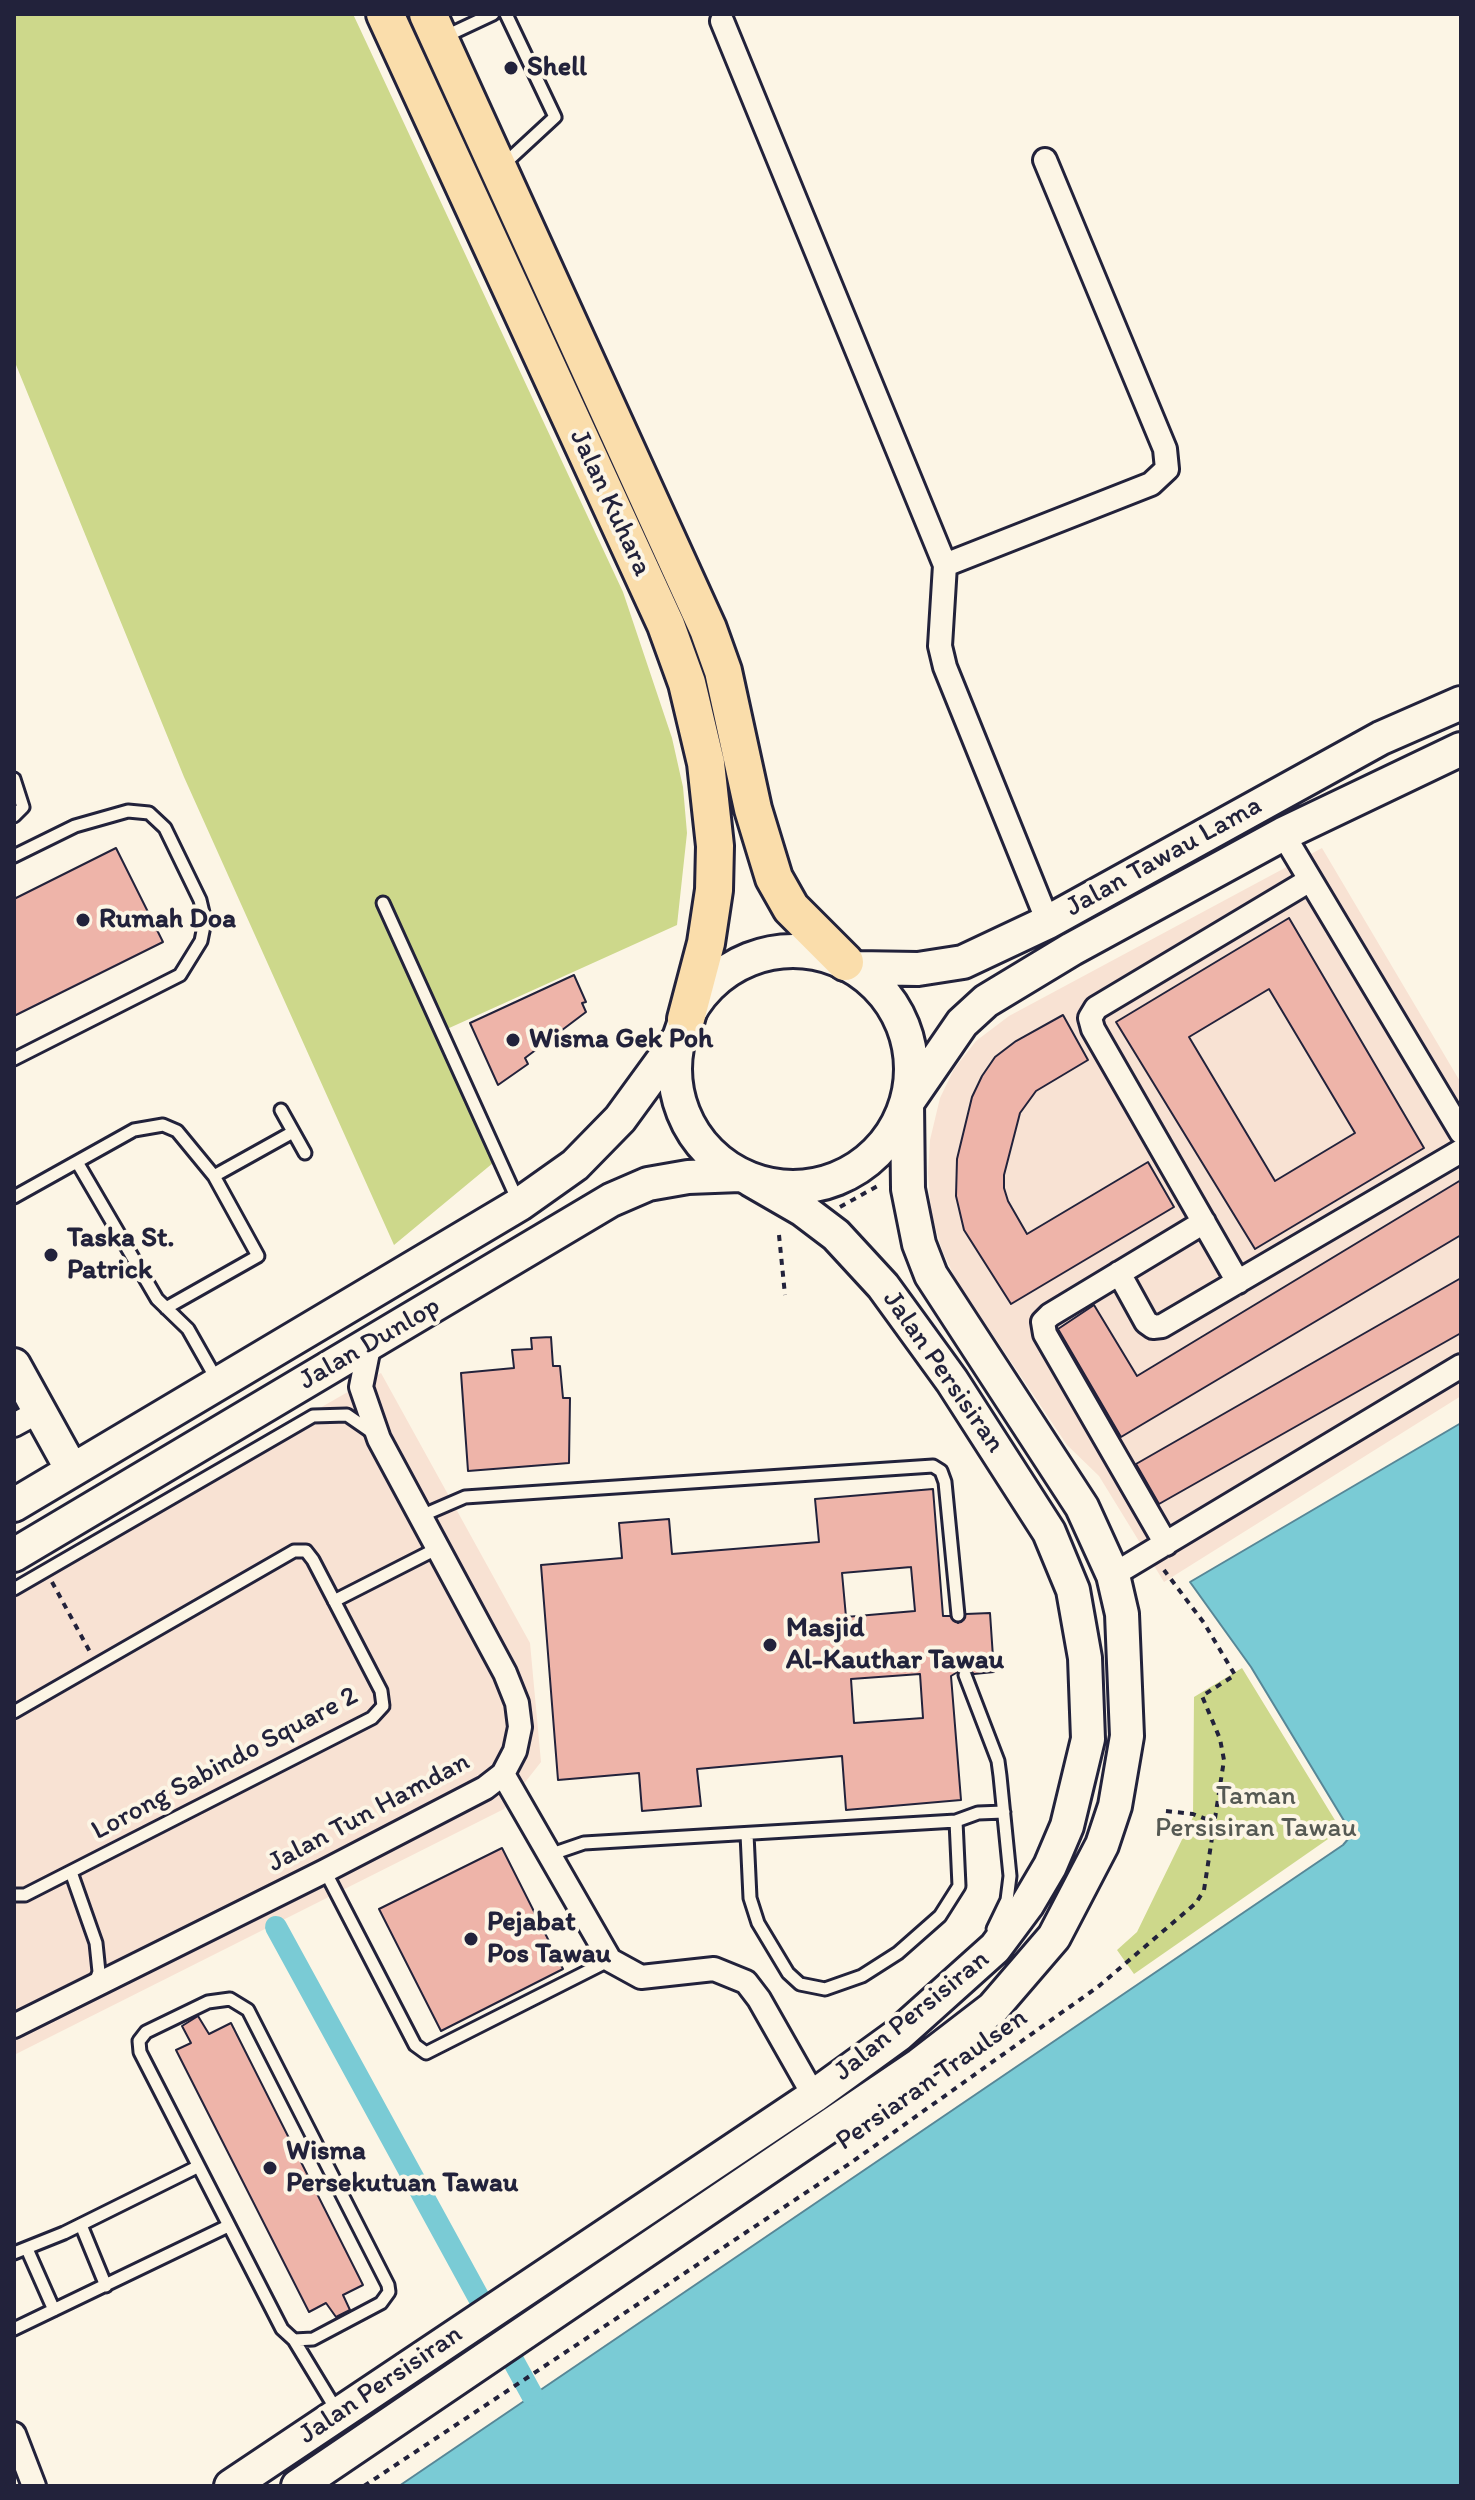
<!DOCTYPE html>
<html>
<head>
<meta charset="utf-8">
<style>
  body { margin:0 }
  #map { position:relative; width:1475px; height:2500px; overflow:hidden; background:#fcf5e5; font-family:Itim,sans-serif }
  canvas { display:block }
  .frame { position:absolute; inset:0; border:16px solid #22223b; pointer-events:none }
</style>
</head>
<body>
<div id="map">
<canvas width="1475" height="2500"></canvas>
<div class="frame"></div>
</div>
<script>
const context = document.querySelector('canvas').getContext('2d');
context.lineJoin = 'round';
function paint(path, color) { context.fillStyle = color; context.fill(path, 'evenodd'); }
const toPath = rows => new Path2D(rows.map(r => 'M' + r).join(''));
function strokePath(path, color, width, dash) { context.strokeStyle = color; context.lineWidth = width; context.lineCap = dash ? 'butt' : 'round'; context.setLineDash(dash || []); context.stroke(path); }
function write(font, color, halo, rows, align = 'center') {
  context.font = font + ' Itim,sans-serif'; context.lineWidth = 8; context.setLineDash([]); context.textBaseline = 'middle'; context.strokeStyle = halo; context.fillStyle = color; for (const [text, x, y, turn = 0] of rows) {
    context.save(); context.translate(x, y); context.rotate((+turn || 0) * Math.PI / 180); context.textAlign = isNaN(turn) ? turn : align; if (halo) context.strokeText(text, 0, 0); context.fillText(text, 0, 0); context.restore();
  }
}
paint(toPath([
  [1322,848,1461,1083,1461,1396,1164,1582,1099,1476,1067,1445,956,1280,942,1250,931,1213,928,1173,930,1140,940,1098,954,1069,976,1041,1009,1016],
  [381,1373,530,1643,541,1762,504,1809,14,2055,14,1583]
]), '#f8e2d3');
paint(toPath([
  [14,14,353,14,623,592,672,738,683,787,687,833,677,925,447,1029,387,897,376,902,493,1163,394,1245,184,777,14,360],
  [1242,1668,1341,1830,1134,1974,1117,1950,1137,1932,1193,1817,1194,1697]
]), '#cdd88b');
const water = toPath([
  [1461,1423,1461,2486,399,2486,1343,1845,1349,1838,1349,1829,1251,1667,1190,1582,1461,1423]
]);
paint(water, '#7acbd5');
strokePath(water, '#578797', 2);
strokePath(toPath([
  [276,1927,532,2395]
]), '#7acbd5', 22);
const building = toPath([
  [116,848,163,942,14,1016,14,899,116,848],
  [1289,918,1424,1148,1255,1249,1116,1022,1289,918],
  [1269,989,1355,1133,1275,1181,1189,1037,1269,989],
  [574,975,586,1002,582,1003,586,1012,525,1058,528,1064,498,1085,470,1023,574,975],
  [1063,1015,1088,1060,1036,1091,1020,1113,1004,1175,1004,1188,1008,1201,1027,1234,1148,1162,1174,1207,1011,1304,964,1230,956,1196,957,1159,972,1097,982,1076,995,1057,1016,1041,1063,1015],
  [1461,1180,1461,1235,1121,1437,1058,1329,1094,1305,1137,1376,1461,1180],
  [1461,1278,1461,1333,1159,1504,1136,1464,1461,1278],
  [551,1337,553,1366,560,1366,563,1398,570,1398,569,1463,468,1471,461,1373,514,1368,512,1350,532,1349,531,1338,551,1337],
  [933,1489,943,1616,950,1616,958,1623,966,1614,990,1613,994,1672,974,1674,966,1667,951,1676,961,1800,846,1810,842,1756,697,1769,701,1806,642,1811,639,1773,558,1780,541,1565,622,1558,619,1523,669,1519,672,1554,819,1542,815,1499,933,1489],
  [911,1567,915,1611,846,1617,842,1573,911,1567],
  [920,1674,923,1718,854,1723,851,1679,920,1674],
  [502,1848,563,1969,441,2031,379,1909,502,1848],
  [198,2016,209,2034,231,2023,363,2285,343,2295,350,2310,336,2317,326,2303,309,2312,176,2050,191,2043,182,2026,198,2016]
]);
paint(building, '#eeb4a9');
strokePath(building, '#22223b', 2);
const lane = toPath([
  [444,37,493,14],
  [502,166,555,117,506,14],
  [14,779,23,807,14,816],
  [14,856,75,826,128,811,149,813,165,828,200,900,205,921,201,941,180,975,14,1059],
  [383,903,518,1201],
  [281,1110,305,1153],
  [77,1162,157,1299,188,1329,218,1382],
  [214,1176,293,1132],
  [14,1197,134,1130,163,1125,177,1131,214,1176,258,1256,166,1308],
  [421,1516,465,1497,933,1466,941,1471,945,1482,958,1615],
  [14,1589,313,1416,347,1415,373,1433],
  [334,1601,438,1548],
  [965,1675,998,1761,1000,1776,1010,1876,1007,1900,993,1929],
  [14,1712,294,1551,306,1551,313,1560,381,1691,383,1706,372,1718,25,1895,14,1895],
  [747,1834,750,1898,758,1923,788,1973,800,1984,825,1989,862,1976,898,1953,940,1916,959,1886,956,1821],
  [549,1855,584,1843,956,1821,978,1813,1004,1812],
  [325,1871,415,2045,426,2053,610,1960],
  [71,1872,96,1943,99,1972,95,1983],
  [230,1999,248,2010,388,2285,389,2292,381,2303,313,2339,294,2340,282,2329,140,2052,139,2041,146,2032,208,2002,230,1999],
  [81,2225,106,2286],
  [27,2249,54,2310],
  [14,2253,64,2233,197,2167],
  [14,2329,228,2226],
  [294,2340,337,2411]
]);
const street = toPath([
  [722,21,945,565,940,646,945,667,1048,922],
  [945,565,1151,484,1167,469,1165,449,1045,160],
  [1283,834,1461,1132],
  [1119,1273,1146,1322,1153,1327,1162,1326,1461,1151],
  [1238,1282,1093,1029,1090,1018,1096,1008,1310,880],
  [14,1425,38,1412],
  [1166,1544,1045,1334,1043,1322,1050,1315,1204,1222],
  [1113,1575,1461,1366],
  [503,1774,610,1960,641,1977,714,1969,746,1982,759,1999,814,2096],
  [14,2026,325,1871,485,1788,503,1774,515,1751,520,1727,517,1703,505,1673,379,1439,361,1387,369,1347],
  [14,2434,34,2486]
]);
const secondary = toPath([
  '675 1069a118 118 0 1 1 236 0a118 118 0 1 1-236 0Z',
  [856,968,918,969,963,962,1048,922,1381,738,1461,703],
  [14,1365,72,1470],
  [14,1505,520,1204,575,1165,620,1119,679,1038],
  [14,1555,611,1200,648,1184,688,1177,740,1175],
  [231,2486,814,2096,898,2035,995,1948,1027,1905,1050,1866,1067,1826,1088,1739,1085,1658,1073,1590,1049,1532,952,1381,883,1286,836,1235,803,1210,751,1180],
  [298,2486,919,2065,993,2008,1054,1937,1102,1845,1115,1806,1127,1736,1122,1614,1113,1575,1082,1507,931,1275,919,1244,908,1189,907,1103,962,1023,986,1001,1072,949,1283,834,1461,749]
]);
const primary = toPath([
  [385,14,666,625,687,683,706,763,715,846,714,890,706,943,686,1019],
  [428,14,708,629,723,671,753,809,774,878,791,908,845,962]
]);
strokePath(lane, '#22223b', 17);
strokePath(street, '#22223b', 28);
strokePath(secondary, '#22223b', 38);
strokePath(primary, '#22223b', 42);
strokePath(toPath([
  [840,1207,881,1184],
  [779,1235,785,1295],
  [52,1582,90,1652],
  [1166,1811,1193,1814,1214,1822],
  [364,2486,852,2162,1099,1986,1196,1903,1204,1890,1224,1760,1220,1739,1202,1696,1235,1675,1204,1623,1164,1570]
]), '#22223b', 4, [6, 6]);
strokePath(lane, '#fcf5e5', 11);
strokePath(street, '#fcf5e5', 22);
strokePath(secondary, '#fcf5e5', 32);
strokePath(primary, '#faddab', 36);
for (const [x, y, r, color] of [
  [511,68,8,"#22223b"],
  [83,920,8,"#22223b"],
  [513,1040,8,"#22223b"],
  [51,1255,8,"#22223b"],
  [770,1645,8,"#22223b"],
  [471,1939,8,"#22223b"],
  [270,2168,8,"#22223b"]
]) { const dot = new Path2D(); dot.arc(x, y, r, 0, 2 * Math.PI); context.fillStyle = color; context.fill(dot); strokePath(dot, '#fcf5e5', 3); }
write('bold 28px', '#22223b', '#fcf5e5', [
  ["Shell",527,68],
  ["Rumah Doa",99,920],
  ["Wisma Gek Poh",529,1040],
  ["Taska St.",67,1239],
  ["Patrick",67,1271],
  ["Masjid",786,1629],
  ["Al-Kauthar Tawau",786,1661],
  ["Pejabat",487,1923],
  ["Pos Tawau",487,1955],
  ["Wisma",286,2152],
  ["Persekutuan Tawau",286,2184]
], 'left');
write('28px', '#22223b', '#fcf5e5', [
  ["Jalan Kuhara",610,503,65],
  ["Jalan Tawau Lama",1164,857,-29],
  ["Jalan Dunlop",370,1344,-30],
  ["Jalan Persisiran",943,1372,55],
  ["Lorong Sabindo Square 2",225,1764,-28],
  ["Jalan Tun Hamdan",369,1813,-28],
  ["Jalan Persisiran",912,2016,-39],
  ["Persiaran Traulsen",932,2080,-35],
  ["Jalan Persisiran",381,2385,-34]
]);
write('28px', '#555953', '#fcf5e5', [
  ["Taman",1256,1797],
  ["Persisiran Tawau",1256,1829]
]);
</script>
</body>
</html>
